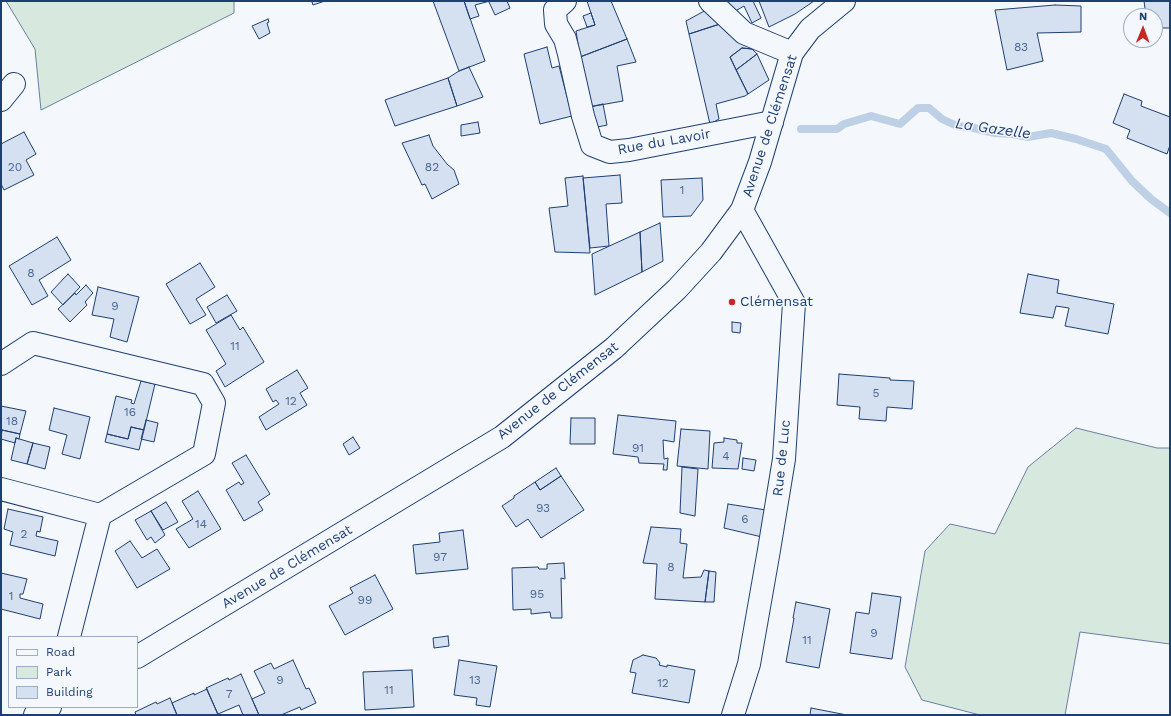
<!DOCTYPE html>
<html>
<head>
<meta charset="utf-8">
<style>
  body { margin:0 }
  #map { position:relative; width:1171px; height:716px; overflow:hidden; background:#f4f7fb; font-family:"Work Sans",sans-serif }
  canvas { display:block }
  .frame { position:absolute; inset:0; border:2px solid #1d3f73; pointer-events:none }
  .legend { position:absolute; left:8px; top:636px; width:130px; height:72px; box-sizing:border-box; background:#f4f7fb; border:1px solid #9eadc5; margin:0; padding:5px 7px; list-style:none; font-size:12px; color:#1d3f73 }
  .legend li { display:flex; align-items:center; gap:8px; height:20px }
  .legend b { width:20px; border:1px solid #9eadc5 }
  .north { position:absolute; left:1123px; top:8px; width:40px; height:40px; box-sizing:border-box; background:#f4f7fb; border:1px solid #9eadc5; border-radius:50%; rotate:1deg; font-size:11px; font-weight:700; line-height:16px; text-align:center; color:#1d3f73 }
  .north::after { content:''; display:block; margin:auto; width:14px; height:18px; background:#c62828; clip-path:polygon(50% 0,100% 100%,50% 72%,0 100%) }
</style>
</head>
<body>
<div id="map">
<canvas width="1171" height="716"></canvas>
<div class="frame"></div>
<ul class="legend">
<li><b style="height:5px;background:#f4f7fb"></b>Road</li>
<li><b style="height:11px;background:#d7e8df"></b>Park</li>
<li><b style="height:11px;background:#d5e0f0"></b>Building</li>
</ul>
<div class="north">N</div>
</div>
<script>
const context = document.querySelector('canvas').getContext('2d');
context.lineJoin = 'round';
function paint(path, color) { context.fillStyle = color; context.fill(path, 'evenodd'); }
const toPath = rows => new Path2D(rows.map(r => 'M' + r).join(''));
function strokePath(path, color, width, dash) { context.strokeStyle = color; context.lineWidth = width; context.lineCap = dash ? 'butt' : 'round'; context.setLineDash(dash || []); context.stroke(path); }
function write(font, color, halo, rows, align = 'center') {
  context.font = font + ' "Work Sans",sans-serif'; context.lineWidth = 3; context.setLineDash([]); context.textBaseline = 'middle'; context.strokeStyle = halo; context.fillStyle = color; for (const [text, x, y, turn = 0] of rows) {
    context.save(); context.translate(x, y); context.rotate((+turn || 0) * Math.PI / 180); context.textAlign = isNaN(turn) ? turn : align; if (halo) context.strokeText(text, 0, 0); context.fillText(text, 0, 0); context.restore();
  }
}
const green = toPath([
  [6,1,234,1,234,13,41,110,35,49,6,1],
  [1076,428,1157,448,1170,448,1170,644,1080,632,1065,715,980,715,922,700,905,667,925,551,950,524,995,534,1028,467,1076,428]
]);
paint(green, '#d7e8df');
strokePath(green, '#687fa3', 1);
strokePath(toPath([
  [801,129,837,129,844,124,871,116,900,124,918,108,929,108,942,119,957,126,974,128,995,133,1013,134,1028,137,1051,133,1076,139,1106,149,1132,181,1151,199,1170,213]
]), '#bed0e5', 8);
const building = toPath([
  [314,1,325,1,313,5,312,2,314,1],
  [433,1,464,1,485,61,459,71,433,1],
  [464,1,490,1,475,5,479,16,470,19,464,1],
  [490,1,507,1,510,8,495,15,489,2,490,1],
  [587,1,611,1,627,39,580,57,576,31,595,25,587,1],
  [723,1,753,1,761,18,752,23,744,6,732,13,723,1],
  [759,1,814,1,795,14,769,27,759,1],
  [1144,1,1170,1,1170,28,1155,28,1155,16,1146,16,1144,1],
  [1055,5,1081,6,1081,32,1037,33,1043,61,1007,70,995,10,1055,5],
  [708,9,723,23,689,34,686,21,708,9],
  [591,13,595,25,587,27,583,16,591,13],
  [268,19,269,22,267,23,270,33,259,39,252,26,268,19],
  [723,23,752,49,742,48,730,57,748,94,745,96,716,104,719,119,710,124,689,34,723,23],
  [627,39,636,62,617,66,623,101,589,107,580,57,627,39],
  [547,47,552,68,559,66,572,116,540,124,524,54,547,47],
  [742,48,752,49,757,54,736,70,730,57,742,48],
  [757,54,769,80,748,94,736,70,757,54],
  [469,67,483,97,457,106,448,78,459,71,469,67],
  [448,78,457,106,395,126,385,100,448,78],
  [1124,94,1142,101,1141,106,1170,117,1170,145,1167,154,1127,138,1130,130,1113,123,1124,94],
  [603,104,607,125,593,128,589,107,603,104],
  [478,122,480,133,461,136,461,125,478,122],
  [24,132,36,154,26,160,34,175,4,190,1,184,1,144,24,132],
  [429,135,433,146,447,164,454,170,459,184,432,199,425,184,422,185,402,143,429,135],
  [620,175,622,203,606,204,609,246,590,248,583,178,620,175],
  [583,176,590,253,555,252,549,208,568,206,565,178,583,176],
  [702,178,703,200,691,216,663,217,661,180,702,178],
  [660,223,663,261,642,272,640,232,660,223],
  [640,232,642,272,595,295,592,254,640,232],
  [57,237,71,260,39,280,48,296,32,305,9,266,57,237],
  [200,263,215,287,196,299,206,315,190,324,166,284,200,263],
  [68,274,80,287,63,305,51,292,68,274],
  [1028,274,1059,280,1057,293,1114,304,1108,334,1065,326,1069,308,1056,306,1053,318,1020,313,1028,274],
  [86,285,93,293,85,302,87,305,70,322,58,309,75,293,76,295,86,285],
  [98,287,139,297,127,342,110,337,114,319,92,315,98,287],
  [227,295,237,311,216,323,207,307,227,295],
  [231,315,240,330,243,327,264,362,225,387,216,371,226,364,206,330,231,315],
  [732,322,741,323,740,333,732,332,732,322],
  [297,370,308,388,300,393,307,405,266,430,259,417,279,404,276,400,273,402,266,389,297,370],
  [839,374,890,378,890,380,914,381,912,409,887,407,886,421,859,419,860,407,837,405,839,374],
  [141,381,155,384,144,430,131,427,128,439,107,434,116,396,132,400,131,403,134,404,141,381],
  [1,406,26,411,20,434,2,430,1,434,1,406],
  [54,408,90,417,80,459,62,454,67,435,49,430,54,408],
  [618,415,676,421,674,442,663,440,664,459,668,458,667,470,663,470,664,464,639,463,638,457,613,454,618,415],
  [571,418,595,418,595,444,570,444,571,418],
  [146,420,158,423,154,442,141,439,146,420],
  [131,427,144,430,139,450,105,442,107,434,128,439,131,427],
  [681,429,710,431,708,469,677,466,681,429],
  [2,430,20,434,19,439,16,438,15,443,1,439,2,430],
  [353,437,360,448,349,455,343,444,353,437],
  [16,438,33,443,27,464,11,460,16,438],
  [724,438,737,440,737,443,742,443,738,469,712,468,714,443,724,442,724,438],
  [33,443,50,447,45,469,27,464,33,443],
  [246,455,270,494,258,502,263,510,244,521,226,490,239,482,241,485,244,483,232,463,246,455],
  [743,458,756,460,754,471,742,469,743,458],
  [682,467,698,469,695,516,680,513,682,467],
  [556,468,561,476,540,490,535,482,556,468],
  [561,476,584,510,541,538,528,519,516,527,502,506,514,498,514,496,535,482,540,490,561,476],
  [198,491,221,529,189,548,176,529,193,519,182,501,198,491],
  [166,502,178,522,163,530,151,511,166,502],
  [728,504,766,510,762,537,724,528,728,504],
  [8,509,43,517,40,532,37,531,36,536,58,541,55,556,10,545,13,532,4,529,8,509],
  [151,511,165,535,155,543,151,537,147,540,135,520,151,511],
  [651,527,681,529,680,543,687,544,683,578,701,577,704,570,709,571,705,602,655,599,657,564,643,563,651,527],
  [463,530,468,569,416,574,413,545,440,542,439,533,463,530],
  [130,541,142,558,157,549,170,569,137,588,115,551,130,541],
  [564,563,565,579,561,578,562,618,551,618,550,612,531,614,531,609,513,610,512,568,538,567,539,569,547,569,547,564,564,563],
  [709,571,716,572,714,602,705,602,709,571],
  [1,573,27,579,23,594,20,594,20,598,43,604,40,619,1,609,1,573],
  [375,575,393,609,345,635,329,606,353,593,350,588,375,575],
  [872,593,901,597,892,659,850,653,856,612,869,614,872,593],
  [796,602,830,609,819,668,786,662,794,618,793,618,796,602],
  [448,636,449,646,434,648,433,638,448,636],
  [643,655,656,658,660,663,659,665,667,667,667,665,695,670,689,703,632,693,636,673,630,672,633,660,643,655],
  [293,660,306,689,309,688,316,703,301,710,300,707,281,715,259,715,252,699,265,693,254,671,271,663,274,669,293,660],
  [459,660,497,666,490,707,476,705,477,698,454,695,459,660],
  [412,670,414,707,365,710,363,672,412,670],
  [241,674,259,715,243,715,239,705,218,714,206,688,228,678,229,680,241,674],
  [207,689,218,715,177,715,172,703,194,693,194,695,207,689],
  [170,698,177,715,136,715,135,712,156,702,157,704,170,698],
  [811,708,847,715,810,715,811,708]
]);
paint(building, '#d5e0f0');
strokePath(building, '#1d3f73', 1);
const minor = toPath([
  [565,1,555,10,556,24,565,39,569,54,583,116,592,145,610,152,629,150,772,122],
  [710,1,744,33,792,53],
  [1,100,14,84],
  [1,364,33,343,203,384,214,403,204,454,100,515,1,489],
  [69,637,100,515],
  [733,715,749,664,769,550,784,459,794,303,742,210]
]);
const secondary = toPath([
  [137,657,502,437,614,348,677,289,711,252,742,210,760,162,792,53,810,29,844,1],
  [35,715,50,707]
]);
strokePath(minor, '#1d3f73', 24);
strokePath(secondary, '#1d3f73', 24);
strokePath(minor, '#f4f7fb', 22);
strokePath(secondary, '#f4f7fb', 22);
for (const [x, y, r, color] of [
  [732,302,4,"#c62828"]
]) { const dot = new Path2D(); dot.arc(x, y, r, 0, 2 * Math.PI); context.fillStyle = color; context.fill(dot); strokePath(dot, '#f4f7fb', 1.5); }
write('12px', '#4b6792', null, [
  ["83",1021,47],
  ["20",15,167],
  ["82",432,167],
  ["1",682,190],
  ["8",31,273],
  ["9",115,306],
  ["11",235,346],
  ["5",876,393],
  ["12",291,401],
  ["16",130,412],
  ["18",12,421],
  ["91",638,448],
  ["4",726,456],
  ["93",543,508],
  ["6",745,519],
  ["14",201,524],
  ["2",24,534],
  ["97",440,557],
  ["8",671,567],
  ["95",537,594],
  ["1",11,596],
  ["99",365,600],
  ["9",874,633],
  ["11",807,640],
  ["9",280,680],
  ["13",475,680],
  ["12",663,683],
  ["11",389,690],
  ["7",229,694]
]);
write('14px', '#1d3f73', '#f4f7fb', [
  ["Avenue de Clémensat",770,126,-72],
  ["Rue du Lavoir",664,142,-10],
  ["Avenue de Clémensat",558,391,-38],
  ["Rue de Luc",782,458,-84],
  ["Avenue de Clémensat",287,567,-31]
]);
write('14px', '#1d3f73', '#f4f7fb', [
  ["Clémensat",740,302]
], 'left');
write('italic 15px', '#1d3f73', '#f4f7fb', [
  ["La Gazelle",993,129,8]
]);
</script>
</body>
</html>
